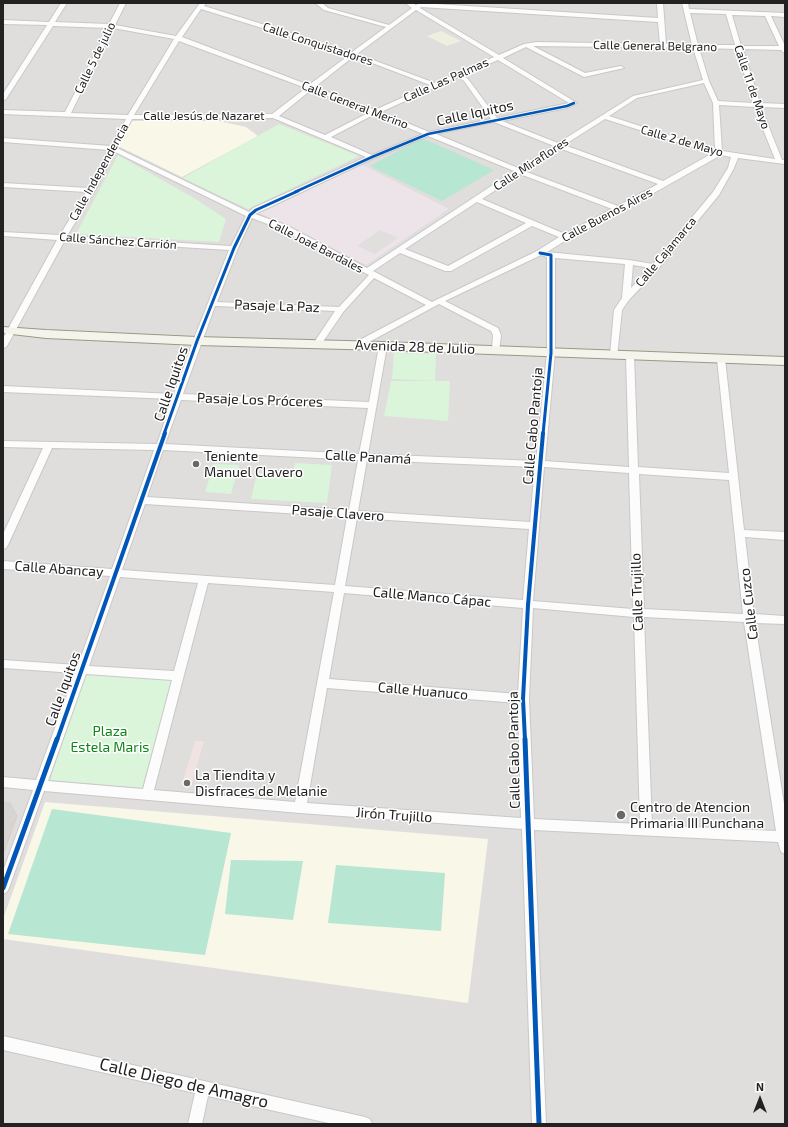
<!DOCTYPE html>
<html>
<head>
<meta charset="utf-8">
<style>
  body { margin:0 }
  #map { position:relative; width:788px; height:1127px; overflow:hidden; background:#f0eeeb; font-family:"Exo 2",sans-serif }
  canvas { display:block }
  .frame { position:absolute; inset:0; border:4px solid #222; pointer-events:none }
  .north { position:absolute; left:740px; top:1079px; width:40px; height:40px; -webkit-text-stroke:3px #fff; paint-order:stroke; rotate:0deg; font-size:11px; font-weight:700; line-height:16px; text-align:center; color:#222 }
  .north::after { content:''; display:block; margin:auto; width:14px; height:18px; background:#222; clip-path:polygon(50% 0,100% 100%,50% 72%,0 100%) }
</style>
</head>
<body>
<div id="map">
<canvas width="788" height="1127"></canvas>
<div class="frame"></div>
<div class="north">N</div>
</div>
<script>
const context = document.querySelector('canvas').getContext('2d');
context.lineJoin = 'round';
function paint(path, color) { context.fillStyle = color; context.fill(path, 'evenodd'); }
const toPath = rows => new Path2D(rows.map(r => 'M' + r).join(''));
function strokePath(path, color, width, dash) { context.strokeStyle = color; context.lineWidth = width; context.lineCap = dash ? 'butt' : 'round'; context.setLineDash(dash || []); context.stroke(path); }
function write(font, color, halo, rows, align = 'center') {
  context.font = font + ' "Exo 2",sans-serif'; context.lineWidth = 3; context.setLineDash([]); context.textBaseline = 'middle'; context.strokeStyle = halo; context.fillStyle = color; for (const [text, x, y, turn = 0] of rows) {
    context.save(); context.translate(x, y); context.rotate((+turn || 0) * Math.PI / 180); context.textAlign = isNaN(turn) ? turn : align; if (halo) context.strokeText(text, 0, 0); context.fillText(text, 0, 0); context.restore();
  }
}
paint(toPath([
  [3,3,785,3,785,1124,3,1124]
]), '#dfdedc');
paint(toPath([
  [195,741,204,741,191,786,182,784]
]), '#f1e3e1');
paint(toPath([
  [361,164,449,209,366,265,258,212,261,209]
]), '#ede4e9');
paint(toPath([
  [131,121,219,121,246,127,258,136,182,177,116,145],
  [45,802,488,839,468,1003,3,939,3,919]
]), '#f8f7e8');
paint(toPath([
  [441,31,461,41,447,46,427,36]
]), '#efefdf');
paint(toPath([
  [279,124,359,156,248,209,183,178],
  [118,155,194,198,226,219,219,242,76,234],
  [394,353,436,354,435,381,392,379],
  [391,381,450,381,448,421,384,416],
  [295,463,332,465,327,503,251,499,257,473,293,475],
  [214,464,239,465,231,494,205,492],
  [87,670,175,672,142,788,50,780]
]), '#daf5da');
paint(toPath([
  [422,138,494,170,442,201,370,166],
  [52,809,231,833,205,955,8,934],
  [231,860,303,861,293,920,225,914],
  [336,865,445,873,441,931,328,923]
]), '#b7e6d2');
paint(toPath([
  [380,230,398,238,375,254,357,246]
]), '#e0dfde');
const building = toPath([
  [3,803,10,803,17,816,4,852,3,803]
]);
paint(building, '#d7d4d2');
strokePath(building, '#d3d0cc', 1);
const street = toPath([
  [61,3,67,3,55,22,109,24,120,3,126,3,115,25,176,36,200,3,206,3,204,6,352,52,386,27,324,10,315,3,322,3,328,8,389,25,412,8,405,3,412,3,416,5,420,3,658,18,657,3,663,3,666,44,692,45,682,3,688,3,689,9,785,13,785,17,771,16,785,46,785,54,781,50,743,49,760,103,785,104,785,108,761,107,782,160,785,160,785,164,738,158,734,168,719,195,658,269,629,300,622,310,617,357,611,357,610,355,614,310,622,298,625,264,555,258,555,353,545,461,629,467,626,355,630,352,634,355,638,467,729,473,717,359,721,356,725,359,744,530,785,532,785,540,745,537,754,614,785,616,785,624,755,623,785,810,785,854,781,852,778,842,534,830,546,1124,532,1124,522,829,300,813,44,791,9,888,7,892,3,894,3,871,33,790,3,787,3,777,36,780,75,673,3,668,3,660,78,665,110,576,3,569,3,561,112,569,154,450,52,448,8,545,6,548,3,549,3,534,43,448,3,447,3,441,157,444,172,399,3,392,3,386,174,394,193,341,229,250,65,240,7,346,3,349,3,338,57,240,3,236,3,232,60,235,86,192,3,187,3,183,89,188,109,150,3,142,3,138,111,146,126,119,3,114,3,110,65,112,108,28,53,26,6,99,3,101,3,94,47,25,3,24,3,20,49,22,61,3],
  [421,7,658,22,660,44,537,42,524,44,499,55,420,8,421,7],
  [201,9,349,55,309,85,182,37,201,9],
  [416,10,494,57,459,73,455,73,454,75,435,83,357,54,416,10],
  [690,13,726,14,735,45,698,45,690,13],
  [732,15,765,16,779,46,741,46,732,15],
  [113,28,174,39,128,115,71,113,113,28],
  [179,41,306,88,272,114,134,115,179,41],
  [533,46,693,48,703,80,633,96,558,143,502,121,567,108,577,103,503,58,526,47,584,77,624,68,621,66,585,73,533,46],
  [699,48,737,49,753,103,718,101,709,81,699,48],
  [354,56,430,85,375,110,315,87,354,56],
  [498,60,569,103,497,118,468,79,463,75,498,60],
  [458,77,464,81,491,119,429,132,381,112,458,77],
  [704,83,713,103,715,150,609,116,637,98,704,83],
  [311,90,370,112,325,135,279,116,311,90],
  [719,105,754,107,775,159,722,151,719,105],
  [375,114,423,134,372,155,331,137,375,114],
  [273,118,366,157,253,208,249,212,117,148,132,119,273,118],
  [605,119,705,151,713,153,663,181,564,145,605,119],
  [494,122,554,146,518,168,436,134,494,122],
  [428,136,514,171,367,268,286,225,255,214,374,158,428,136],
  [559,148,658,184,618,206,524,171,559,148],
  [115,152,246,216,231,246,67,236,95,190,115,152],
  [721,155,731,157,728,168,713,192,653,264,629,260,547,252,568,239,622,211,721,155],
  [520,174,612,209,565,234,482,199,520,174],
  [477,202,526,223,448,266,405,249,477,202],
  [252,218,280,229,369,275,339,307,217,302,238,248,252,218],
  [532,226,559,237,537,251,432,302,373,271,400,253,445,271,451,271,532,226],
  [541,255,547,257,547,353,536,461,368,454,387,346,383,343,379,346,369,402,183,394,215,306,335,311,313,344,317,347,320,346,344,311,374,278,426,305,354,343,353,345,354,347,360,347,439,304,491,331,493,335,492,350,496,353,499,352,501,335,498,328,445,301,541,255],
  [633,265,650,268,631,288,633,265],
  [181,400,368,408,359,454,165,444,181,400],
  [163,450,358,460,349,510,147,497,163,450],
  [367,460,535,467,530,522,358,511,367,460],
  [544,467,629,473,633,609,533,601,544,467],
  [639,474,729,480,743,614,644,609,639,474],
  [145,504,347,517,335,585,122,570,145,504],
  [357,518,529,529,523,600,345,586,357,518],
  [120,577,198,583,174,671,89,666,120,577],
  [208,583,334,592,295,802,154,790,208,583],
  [344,593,523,608,518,694,329,679,344,593],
  [533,608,634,617,640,824,534,819,529,699,533,608],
  [644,617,744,622,776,831,652,825,644,617],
  [86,674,172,680,143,789,48,781,86,674],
  [327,688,518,703,521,818,307,803,327,688],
  [3,1036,365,1117,370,1119,372,1124,333,1124,208,1096,202,1124,188,1124,195,1093,3,1050,3,1036]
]);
const secondary = toPath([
  [3,327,46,330,197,337,383,342,785,357,785,365,383,350,197,345,46,338,3,333,3,327]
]);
strokePath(street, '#c9c8c7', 2);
strokePath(secondary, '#999a82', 2);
paint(street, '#fdfcfc');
paint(secondary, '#f4f4ed');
strokePath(toPath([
  [295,192,372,157,428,134,567,106,574,103]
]), '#0057b8', 2.5);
strokePath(toPath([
  [540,253,551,255,551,353,543,434],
  [164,434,197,341,234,248,250,215,256,210,298,191]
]), '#0057b8', 3);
strokePath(toPath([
  [57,740,165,433],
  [525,740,523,699,528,605,543,433]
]), '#0057b8', 4);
strokePath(toPath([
  [525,739,539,1124],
  [3,888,57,739]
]), '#0057b8', 5);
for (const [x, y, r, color] of [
  [196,464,4,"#6a6968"],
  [187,783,4,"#6a6968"],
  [621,815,5,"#6a6968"]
]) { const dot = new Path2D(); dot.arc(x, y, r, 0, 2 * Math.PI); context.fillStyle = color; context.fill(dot); strokePath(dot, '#fff', 1.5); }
write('12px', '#222', '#fff', [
  ["Calle Conquistadores",318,44,18],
  ["Calle General Belgrano",655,46,1],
  ["Calle 5 de julio",95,58,-64],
  ["Calle Las Palmas",446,80,-24],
  ["Calle 11 de Mayo",752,87,71],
  ["Calle General Merino",355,105,21],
  ["Calle Jesús de Nazaret",204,116],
  ["Calle 2 de Mayo",682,141,16],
  ["Calle Miraflores",531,164,-33],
  ["Calle Independencia",99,172,-61],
  ["Calle Buenos Aires",607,215,-28],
  ["Calle Sánchez Carrión",118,241,4],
  ["Calle Joaé Bardales",316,246,27],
  ["Calle Cajamarca",666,252,-50]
]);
write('14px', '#222', '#fff', [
  ["Calle Iquitos",475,113,-12],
  ["Pasaje La Paz",277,306,2],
  ["Avenida 28 de Julio",415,347,2],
  ["Calle Iquitos",171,384,-71],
  ["Pasaje Los Próceres",260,400,2],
  ["Calle Cabo Pantoja",533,426,-85],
  ["Calle Panamá",368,457,3],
  ["Pasaje Clavero",338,513,4],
  ["Calle Abancay",59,569,4],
  ["Calle Trujillo",637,592,-92],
  ["Calle Manco Cápac",432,597,5],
  ["Calle Cuzco",749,604,-97],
  ["Calle Iquitos",63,689,-70],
  ["Calle Huanuco",423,691,5],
  ["Calle Cabo Pantoja",514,750,-91],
  ["Jirón Trujillo",394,815,4]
]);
write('14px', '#222', '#fff', [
  ["Teniente",204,456],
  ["Manuel Clavero",204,472],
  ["La Tiendita y",195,775],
  ["Disfraces de Melanie",195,791],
  ["Centro de Atencion",630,807],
  ["Primaria III Punchana",630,823]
], 'left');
write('14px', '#0c8416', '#fff', [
  ["Plaza",110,731],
  ["Estela Maris",110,747]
]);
write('17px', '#222', '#fff', [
  ["Calle Diego de Amagro",184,1083,13]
]);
</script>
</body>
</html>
